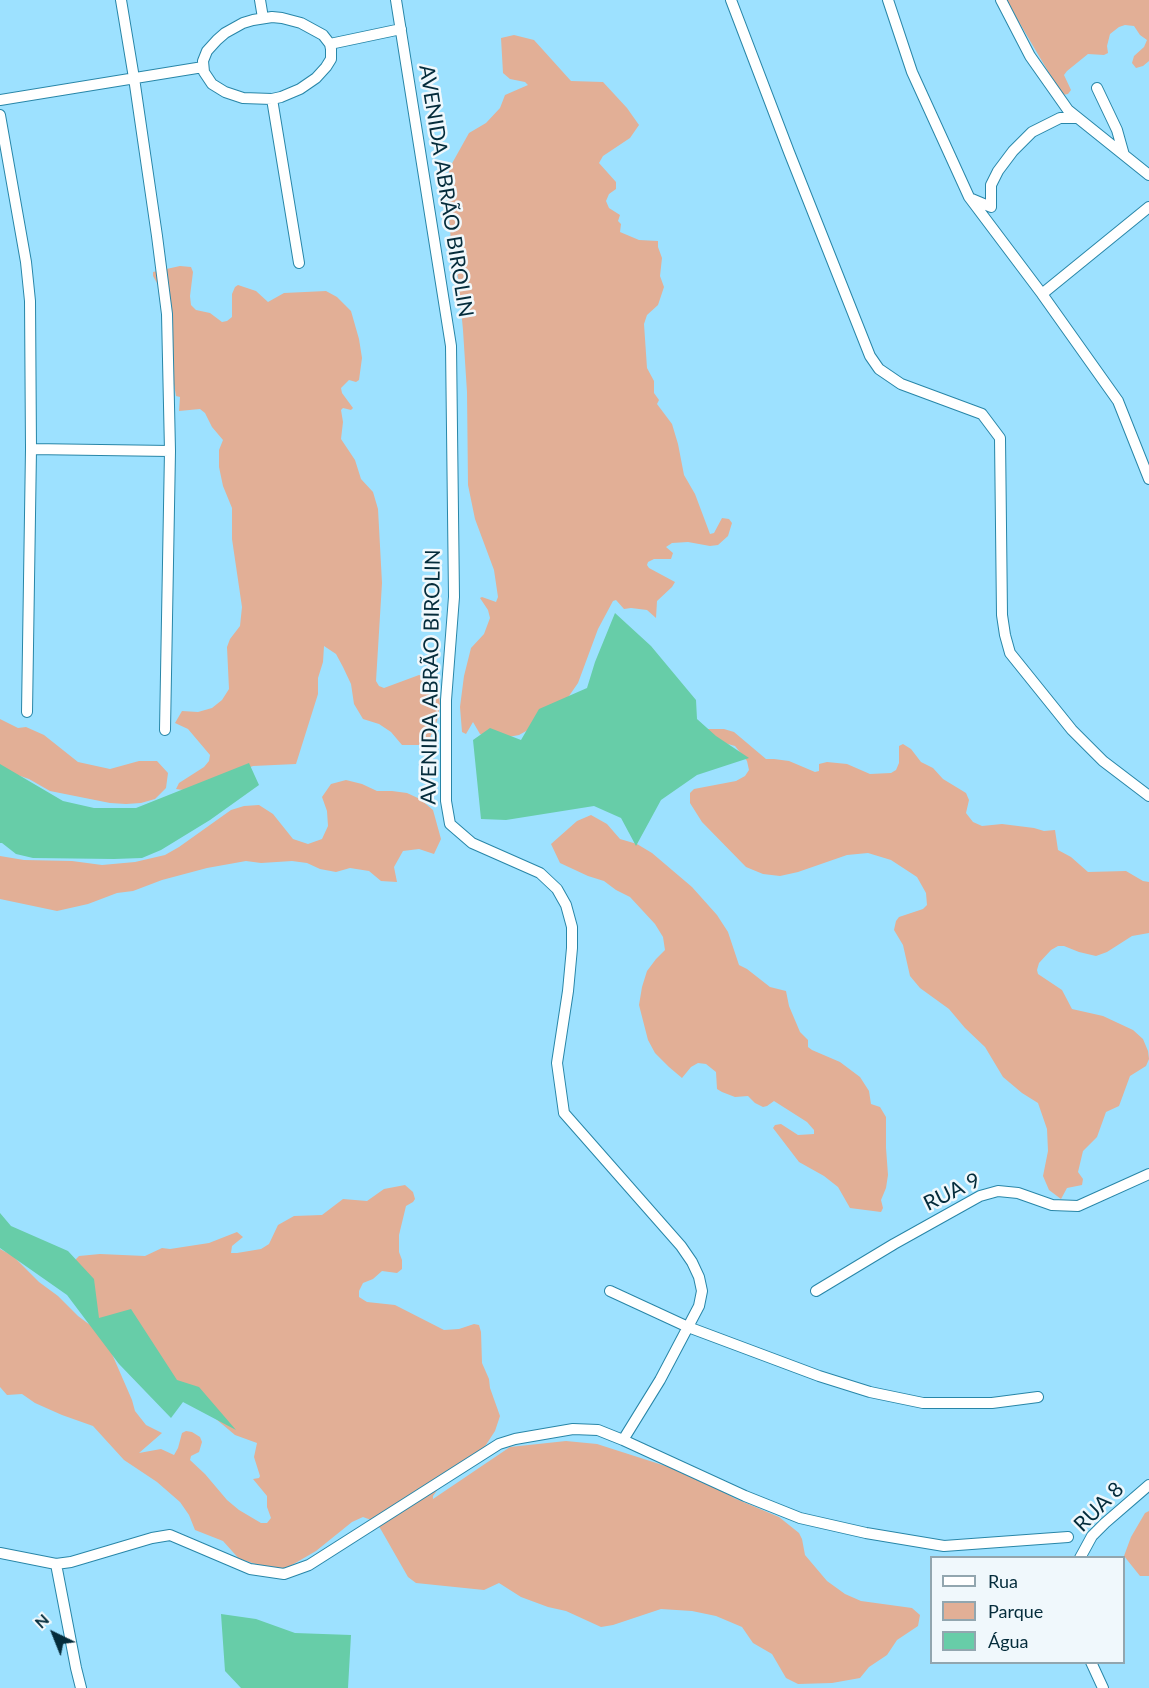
<!DOCTYPE html>
<html>
<head>
<meta charset="utf-8">
<style>
  body { margin:0 }
  #map { position:relative; width:1149px; height:1688px; overflow:hidden; background:#9de1ff; font-family:Lato,sans-serif }
  canvas { display:block }
  .legend { position:absolute; left:930px; top:1556px; width:195px; height:108px; box-sizing:border-box; background:#f0f8fc; border:2px solid #92a6af; margin:0; padding:8px 10px; list-style:none; font-size:18px; color:#042c3b }
  .legend li { display:flex; align-items:center; gap:12px; height:30px }
  .legend b { width:30px; border:2px solid #92a6af }
  .north { position:absolute; left:24px; top:1604px; width:60px; height:60px; -webkit-text-stroke:4px #f0f8fc; paint-order:stroke; rotate:317deg; font-size:16px; font-weight:700; line-height:24px; text-align:center; color:#042c3b }
  .north::after { content:''; display:block; margin:auto; width:21px; height:27px; background:#042c3b; clip-path:polygon(50% 0,100% 100%,50% 72%,0 100%) }
</style>
</head>
<body>
<div id="map">
<canvas width="1149" height="1688"></canvas>
<ul class="legend">
<li><b style="height:8px;background:#fff"></b>Rua</li>
<li><b style="height:16px;background:#e2af96"></b>Parque</li>
<li><b style="height:16px;background:#67cda8"></b>Água</li>
</ul>
<div class="north">N</div>
</div>
<script>
const context = document.querySelector('canvas').getContext('2d');
context.lineJoin = 'round';
function paint(path, color) { context.fillStyle = color; context.fill(path, 'evenodd'); }
const toPath = rows => new Path2D(rows.map(r => 'M' + r).join(''));
function strokePath(path, color, width, dash) { context.strokeStyle = color; context.lineWidth = width; context.lineCap = dash ? 'butt' : 'round'; context.setLineDash(dash || []); context.stroke(path); }
function write(font, color, halo, rows, align = 'center') {
  context.font = font + ' Lato,sans-serif'; context.lineWidth = 5; context.setLineDash([]); context.textBaseline = 'middle'; context.strokeStyle = halo; context.fillStyle = color; for (const [text, x, y, turn = 0] of rows) {
    context.save(); context.translate(x, y); context.rotate((+turn || 0) * Math.PI / 180); context.textAlign = isNaN(turn) ? turn : align; if (halo) context.strokeText(text, 0, 0); context.fillText(text, 0, 0); context.restore();
  }
}
paint(toPath([
  [1006,0,1149,0,1149,61,1143,66,1136,68,1132,63,1134,56,1144,47,1147,40,1140,35,1134,26,1125,25,1119,27,1110,34,1107,46,1108,53,1104,55,1088,54,1067,71,1064,75,1071,90,1068,94,1062,95],
  [514,35,534,40,571,81,603,82,627,108,639,125,630,138,603,156,599,163,616,182,616,189,609,194,606,201,609,208,620,215,618,221,621,224,620,232,639,240,658,241,658,247,662,258,660,276,664,287,658,305,647,315,644,324,647,368,654,381,654,393,659,400,657,404,672,424,678,444,684,475,695,494,710,534,714,533,722,518,729,519,732,523,728,536,718,545,710,546,688,542,672,543,666,547,673,553,671,559,654,559,648,562,647,565,649,568,675,582,672,587,657,601,656,618,647,610,631,608,624,609,616,600,613,601,598,629,578,683,569,696,528,730,519,735,503,738,485,736,480,734,473,722,466,734,462,732,460,707,464,676,471,648,484,634,490,618,488,610,480,598,482,597,496,602,498,597,494,570,475,519,468,485,467,392,463,330,458,278,451,241,446,183,450,167,469,133,486,123,500,108,505,95,528,85,525,82,510,79,503,73,501,38],
  [180,266,191,267,193,272,190,296,191,305,196,310,210,313,222,322,227,321,232,317,232,294,235,287,238,285,256,291,268,302,284,293,326,291,337,297,351,311,359,339,362,358,359,380,356,382,349,380,341,388,342,393,353,408,351,410,343,408,341,410,343,422,341,439,355,460,361,479,373,492,378,509,382,583,376,681,379,686,384,688,419,675,426,677,433,682,439,693,440,706,437,721,427,745,402,745,391,732,379,724,363,719,354,704,351,684,343,667,336,654,324,646,323,662,318,678,318,694,296,764,253,766,205,786,183,790,176,789,179,783,204,767,209,761,210,755,188,729,175,723,182,711,198,712,212,708,222,700,229,689,227,647,230,639,240,626,242,607,232,539,232,508,223,486,219,467,219,450,223,440,212,427,205,413,200,409,179,411,180,397,176,396,170,361,162,292,153,276,153,272],
  [0,719,18,728,26,727,44,735,78,762,110,769,139,761,157,761,168,773,166,788,155,799,141,803,126,804,110,803,50,791,29,779,0,769],
  [703,729,724,729,734,732,766,759,774,759,789,761,815,772,819,771,819,764,827,762,847,764,870,774,891,773,896,770,899,763,899,746,903,744,911,749,921,762,933,768,943,779,966,793,969,800,966,813,973,822,982,826,1002,824,1034,828,1044,831,1055,830,1058,850,1071,857,1088,872,1126,871,1143,881,1149,882,1149,933,1132,936,1107,952,1096,956,1079,952,1064,946,1058,946,1051,950,1039,963,1037,970,1038,974,1062,990,1072,1009,1103,1016,1133,1030,1143,1039,1148,1051,1149,1059,1146,1066,1130,1076,1119,1106,1106,1112,1097,1137,1083,1151,1078,1172,1083,1179,1082,1185,1067,1188,1061,1199,1049,1190,1043,1176,1048,1151,1047,1129,1038,1103,1022,1093,1003,1077,985,1047,965,1028,949,1009,920,988,910,976,903,945,894,930,896,921,899,917,923,909,927,905,926,893,917,877,891,860,868,853,847,855,798,872,780,876,763,874,746,867,702,822,690,803,690,793,694,789,736,781,745,776,749,770,747,761,735,746,707,738],
  [346,780,362,784,377,791,392,791,407,793,420,799,433,810,441,839,434,854,419,849,403,851,394,867,397,882,381,881,369,871,350,868,336,872,320,869,307,863,292,861,261,863,246,861,207,868,162,880,133,891,117,893,88,904,57,911,0,899,0,856,24,860,72,861,102,865,135,862,165,855,179,847,231,810,244,806,259,805,273,814,293,839,308,844,322,839,328,826,327,811,322,797,331,784],
  [591,815,607,824,620,839,637,844,652,853,692,887,717,915,728,932,739,965,747,969,770,987,786,991,789,1006,800,1032,808,1040,808,1047,812,1050,840,1062,860,1077,869,1091,871,1104,880,1107,886,1117,886,1148,888,1175,886,1188,881,1200,883,1208,881,1212,850,1208,838,1187,824,1176,799,1162,773,1128,775,1125,781,1124,798,1135,814,1134,814,1130,807,1122,774,1101,767,1106,763,1107,755,1103,748,1096,735,1097,722,1092,717,1089,716,1072,706,1064,698,1063,691,1067,682,1078,669,1067,655,1053,648,1040,639,1005,642,987,647,971,656,959,665,950,663,937,655,924,630,897,616,890,604,881,588,876,560,863,551,844,577,821],
  [405,1185,413,1192,415,1199,413,1202,406,1206,399,1235,399,1252,402,1260,402,1269,397,1273,382,1271,373,1279,363,1283,359,1291,359,1297,367,1302,395,1305,444,1330,459,1329,474,1324,479,1325,481,1332,482,1363,489,1379,490,1388,500,1416,495,1431,482,1451,438,1489,433,1496,433,1499,510,1447,566,1441,597,1444,700,1477,734,1498,779,1517,799,1533,802,1539,805,1555,827,1581,845,1594,861,1601,912,1608,920,1615,918,1626,897,1640,887,1655,869,1667,860,1678,832,1683,798,1684,786,1678,772,1654,753,1643,742,1627,716,1616,692,1611,661,1609,613,1625,601,1627,566,1611,548,1607,521,1597,499,1583,484,1590,416,1583,408,1577,380,1528,371,1520,363,1517,352,1522,316,1551,285,1569,274,1570,243,1560,241,1561,223,1541,195,1530,189,1515,180,1502,157,1482,124,1460,93,1426,62,1415,35,1403,22,1394,7,1395,0,1387,0,1249,13,1256,39,1282,58,1296,78,1316,90,1325,75,1264,76,1259,79,1256,100,1254,145,1256,162,1248,170,1249,209,1243,237,1232,243,1237,232,1246,231,1253,237,1253,261,1249,269,1244,278,1225,294,1216,322,1215,343,1199,367,1201,384,1189],
  [112,1354,210,1414,235,1435,257,1443,254,1457,260,1476,259,1478,253,1479,267,1496,267,1507,271,1518,267,1523,261,1523,239,1510,227,1500,205,1474,190,1460,191,1456,199,1452,202,1442,200,1437,192,1432,186,1431,182,1433,178,1448,174,1455,161,1449,139,1453,162,1433,146,1425,135,1411,132,1400],
  [1149,1511,1149,1576,1140,1576,1124,1556,1131,1537,1145,1513]
]), '#e2af96');
paint(toPath([
  [615,613,651,646,696,700,697,719,716,736,749,758,697,775,661,800,636,846,621,818,594,806,506,820,481,819,473,740,490,728,521,740,539,709,587,688,595,662],
  [249,763,259,785,210,820,161,850,142,858,114,859,33,858,16,854,2,843,0,843,0,764,63,801,94,808,136,808],
  [0,1213,11,1226,68,1251,94,1279,99,1318,131,1309,177,1380,199,1387,236,1430,183,1402,171,1418,119,1364,67,1295,0,1248],
  [221,1614,256,1619,295,1633,351,1635,348,1688,241,1688,225,1671]
]), '#67cda8');
const minor = toPath([
  [121,0,134,78,157,236,167,314,170,451,165,730],
  [260,0,263,18],
  [396,0,451,346,454,597,446,700,446,801,450,824,472,843,540,873,557,889,566,905,572,927,572,948,568,991,557,1063,564,1113,681,1246,692,1262,699,1277,702,1291,699,1306,660,1380,623,1440],
  [731,0,789,152,870,356,879,369,901,384,982,414,1000,438,1002,615,1005,635,1010,653,1072,730,1103,761,1149,796],
  [888,0,912,72,969,197,1042,294,1118,401,1149,479],
  [1001,0,1030,56,1068,110,1149,175],
  [272,17,282,18,301,23,323,35,330,44,331,49,331,59,326,67,316,78,300,89,281,97,272,99,243,98,225,92,212,84,204,72,203,61,207,51,217,40,225,33,243,23,253,20,272,17],
  [330,44,401,29],
  [1097,88,1117,130,1124,155],
  [272,99,299,263],
  [0,100,203,67],
  [0,115,26,262,30,301,31,449,27,712],
  [972,199,991,207,991,185,998,171,1013,151,1032,132,1060,118,1078,118],
  [1042,294,1149,207],
  [31,449,170,451],
  [610,1291,688,1327,819,1376,870,1392,923,1403,992,1403,1038,1397],
  [816,1291,894,1244,980,1196,998,1191,1018,1193,1052,1205,1078,1206,1149,1174],
  [0,1553,56,1564,71,1562,152,1538,170,1535,250,1569,284,1574,309,1565,499,1444,515,1439,573,1429,598,1430,623,1440,745,1496,800,1518,866,1533,944,1546,1068,1537],
  [1080,1558,1092,1536,1105,1523,1149,1485],
  [56,1564,76,1668,81,1688],
  [1091,1662,1103,1688]
]);
strokePath(minor, '#2886a8', 12);
strokePath(minor, '#fff', 10);
write('21px', '#042c3b', '#f0f8fc', [
  ["AVENIDA ABRÃO BIROLIN",446,191,81],
  ["AVENIDA ABRÃO BIROLIN",431,677,-89],
  ["RUA 9",952,1192,-26],
  ["RUA 8",1099,1507,-45]
]);
</script>
</body>
</html>
